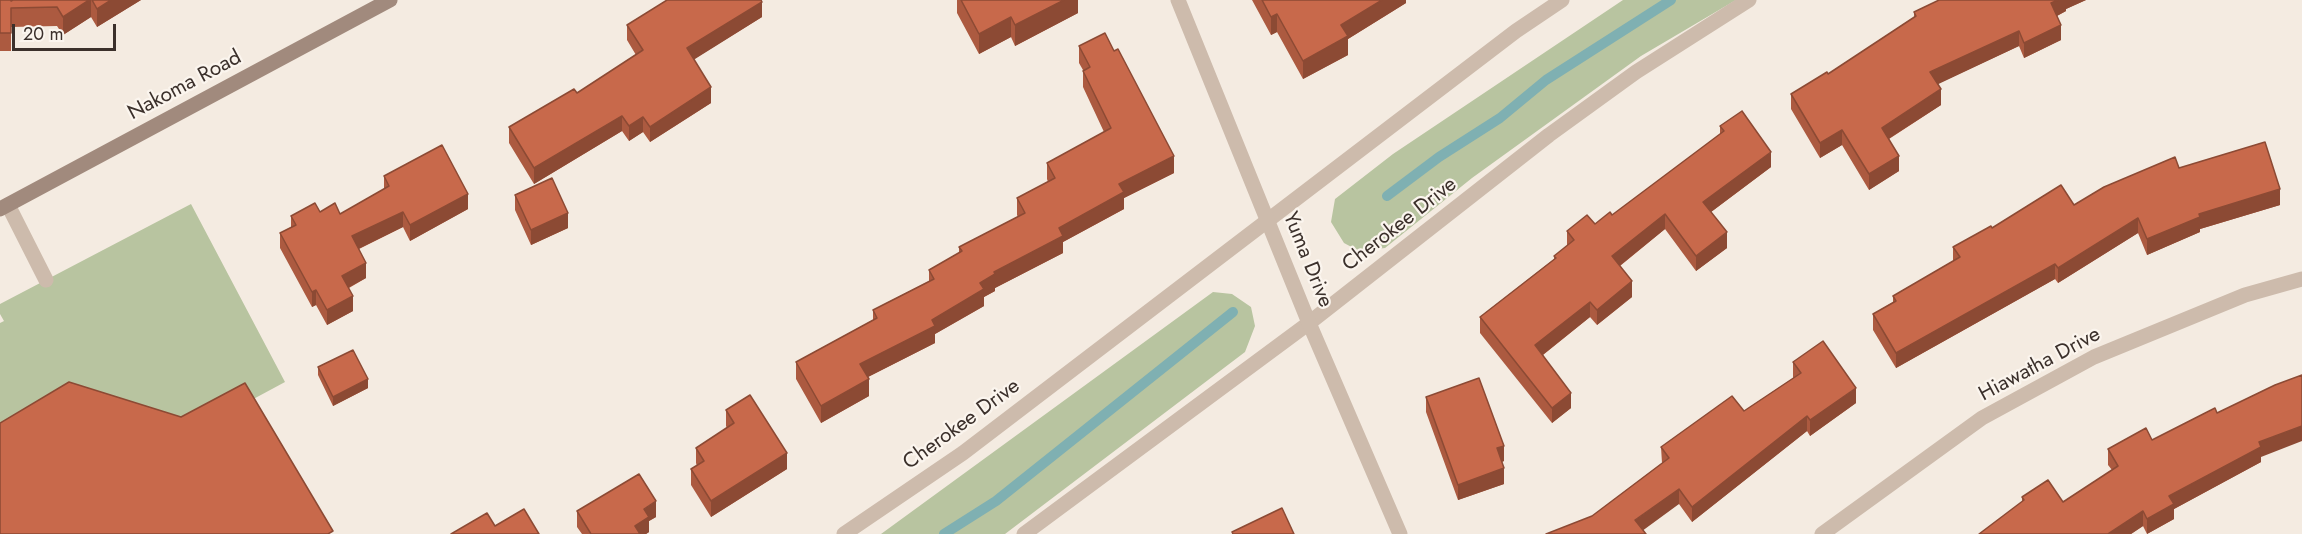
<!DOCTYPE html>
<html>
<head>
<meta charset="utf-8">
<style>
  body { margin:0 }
  #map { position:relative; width:2302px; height:534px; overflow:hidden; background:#f4ebe1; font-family:Jost,sans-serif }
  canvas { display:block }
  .scale { position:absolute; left:12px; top:24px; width:104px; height:27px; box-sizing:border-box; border:3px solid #3b302b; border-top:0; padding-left:8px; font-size:18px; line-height:21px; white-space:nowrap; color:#3b302b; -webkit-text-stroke:4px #fbf5ee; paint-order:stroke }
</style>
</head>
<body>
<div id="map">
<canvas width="2302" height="534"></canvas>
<div class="scale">20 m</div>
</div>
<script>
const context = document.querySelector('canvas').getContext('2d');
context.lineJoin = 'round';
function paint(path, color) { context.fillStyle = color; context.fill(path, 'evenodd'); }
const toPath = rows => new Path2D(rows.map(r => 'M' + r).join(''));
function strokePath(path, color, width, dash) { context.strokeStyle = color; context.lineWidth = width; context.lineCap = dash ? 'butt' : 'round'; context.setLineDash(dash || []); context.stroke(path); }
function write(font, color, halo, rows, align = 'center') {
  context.font = font + ' Jost,sans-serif'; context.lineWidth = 4.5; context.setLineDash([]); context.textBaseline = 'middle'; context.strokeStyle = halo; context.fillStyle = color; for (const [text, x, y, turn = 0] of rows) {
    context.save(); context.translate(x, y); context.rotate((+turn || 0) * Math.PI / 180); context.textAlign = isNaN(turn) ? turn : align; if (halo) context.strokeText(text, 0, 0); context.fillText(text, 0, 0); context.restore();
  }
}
paint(toPath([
  [1623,0,1736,0,1641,56,1472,178,1385,248,1359,251,1344,243,1331,222,1335,199,1393,154],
  [191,204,285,382,181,438,0,443,0,323,4,321,0,314,0,304],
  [1213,292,1232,294,1251,307,1255,326,1245,352,1005,534,881,534]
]), '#b8c4a0');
strokePath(toPath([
  [1387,196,1439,157,1500,118,1546,80,1671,0],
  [944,534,996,501,1233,312]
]), '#7fb0b2', 10);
strokePath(toPath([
  [8,205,46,280]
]), '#cdbbac', 15);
strokePath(toPath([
  [844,534,963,453,1516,31,1562,0],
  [1024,534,1309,323,1549,135,1636,72,1749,0],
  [1822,534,1982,418,2094,357,2245,295,2302,279]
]), '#cdbbac', 15);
strokePath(toPath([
  [1178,0,1309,323,1400,534]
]), '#cdbbac', 15);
strokePath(toPath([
  [0,209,390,0]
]), '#a18a7d', 15);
paint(toPath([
  [0,0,11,1,13,0,141,0,97,27,91,17,63,35,57,26,11,27,11,51,0,51],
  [957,0,1078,0,1078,13,1015,46,1011,37,979,54,957,13],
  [1252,0,1406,0,1406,3,1348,39,1348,55,1303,79,1277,32,1271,35],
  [1939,0,2086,0,2066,9,2066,11,2057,16,2061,40,2024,58,2019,46,1937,84,1941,105,1889,139,1899,171,1869,190,1842,145,1820,158,1791,109,1791,94,1828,74,1914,17,1914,12],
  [762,17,694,59,711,103,650,142,643,132,629,141,622,131,534,184,509,143,509,127,577,93,636,55,627,40,627,25],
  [1079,46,1174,173,1124,198,1124,209,1063,242,1063,253,995,288,995,291,984,297,984,306,935,334,935,343,868,377,869,396,821,423,796,379,796,362,873,320,873,310,929,281,929,270,959,253,959,247,1018,217,1017,215,1017,198,1048,182,1047,179,1047,163,1104,132,1083,87,1083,70,1079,63],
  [1720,126,1771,167,1711,212,1727,248,1696,271,1665,229,1620,266,1632,297,1597,325,1590,317,1543,355,1571,408,1552,423,1480,333,1480,317,1554,259,1554,256,1567,246,1567,231,1595,224,1612,215,1720,134],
  [2179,168,2280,205,2200,229,2200,232,2147,255,2138,233,2058,283,2055,279,1896,368,1873,330,1873,314,1893,302,1893,296,1953,261,1953,247,1992,228,2074,205],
  [384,176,468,209,410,241,403,227,359,249,366,278,349,288,353,311,327,325,316,305,312,307,280,248,280,233,291,227,291,216,320,212,340,214,384,190],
  [515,195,568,228,531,245,515,210],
  [1793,362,1856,403,1810,436,1807,431,1692,522,1679,504,1592,516,1662,463,1661,447,1744,411,1793,378],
  [318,367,368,388,333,406,318,375],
  [1426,397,1504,461,1502,462,1504,484,1458,500,1426,412],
  [726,410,787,469,711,517,691,485,691,469,697,466,696,463,696,448,727,428,726,426],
  [2217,413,2261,457,2261,462,2174,509,2174,519,2147,534,2143,526,2131,534,1979,534,2022,502,2022,497,2063,502,2112,470,2108,465,2108,449,2152,440],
  [577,511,656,517,649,521,649,532,646,534,582,534,577,527]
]), '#ac5a40');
paint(toPath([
  [89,0,91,0,91,17,63,35,63,17],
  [111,0,141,0,97,27,97,9],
  [1064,0,1078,0,1078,13,1015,46,1015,25],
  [1382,0,1406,0,1406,3,1348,39,1348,55,1303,79,1303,61,1341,25],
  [2058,0,2086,0,2066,9,2066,11,2051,19,2051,3],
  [762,2,762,17,687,64,687,48],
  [1277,14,1277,32,1271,35,1271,17],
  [1011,17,1011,37,979,54,979,34],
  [2061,25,2061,40,2024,58,2024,43],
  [2019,31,2019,46,1930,88,1930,72],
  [711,87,711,103,650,142,650,127],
  [1941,89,1941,105,1882,143,1882,128],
  [622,116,622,131,534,184,534,168],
  [643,117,643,132,629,141,629,126],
  [1842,130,1842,145,1820,158,1820,143],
  [1771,152,1771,167,1703,218,1703,202],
  [1174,156,1174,173,1124,198,1124,209,1063,242,1063,253,995,288,995,291,984,297,984,306,935,334,935,343,860,381,860,364,932,320,994,272,1059,228,1119,184],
  [1899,156,1899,171,1869,190,1869,174],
  [2280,189,2280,205,2200,229,2200,232,2147,255,2147,239,2199,214],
  [468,194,468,209,410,241,410,225],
  [403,212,403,227,352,252,352,236],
  [568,213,568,228,531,245,531,230],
  [1665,214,1665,229,1612,272,1612,256],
  [2138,218,2138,233,2058,283,2058,268],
  [1727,232,1727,248,1696,271,1696,256],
  [366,263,366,278,342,291,342,276],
  [2055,264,2055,279,1896,368,1896,353],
  [1632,281,1632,297,1597,325,1597,310],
  [316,290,316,305,312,307,312,292],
  [353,296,353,311,327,325,327,310],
  [1590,302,1590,317,1535,361,1535,345],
  [368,379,368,388,333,406,333,397],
  [869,379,869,396,821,423,821,406],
  [1856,388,1856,403,1810,436,1810,420],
  [1571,393,1571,408,1552,423,1552,408],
  [1807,416,1807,431,1692,522,1692,507],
  [2302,426,2302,441,2261,457,2261,462,2174,509,2174,519,2147,534,2147,519,2169,496,2259,442],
  [1504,446,1504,461,1497,463,1497,448],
  [787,453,787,469,711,517,711,501],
  [1504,468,1504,484,1458,500,1458,485],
  [1679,489,1679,504,1638,534,1635,520],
  [656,501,656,517,649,521,649,532,646,534,635,534,635,526,644,509],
  [2143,511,2143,526,2131,534,2108,534]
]), '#8c4a34');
const building = toPath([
  [0,0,11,0,11,1,13,0,89,0,63,17,57,7,11,8,11,33,0,33,0,0],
  [92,0,111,0,97,9,92,0],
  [667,0,761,0,762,2,687,48,711,87,650,127,643,117,629,126,622,116,534,168,509,127,574,89,577,93,643,50,627,25,667,0],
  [961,0,1064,0,1015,25,1011,17,979,34,961,0],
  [1262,0,1382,0,1341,25,1348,36,1303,61,1277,14,1271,17,1262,0],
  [1939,0,2058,0,2051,3,2061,25,2024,43,2019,31,1930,72,1941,89,1882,128,1899,156,1869,174,1842,130,1820,143,1791,94,1827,72,1828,74,1916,16,1914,12,1939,0],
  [1105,33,1114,51,1118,49,1174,156,1119,184,1124,192,1059,228,1063,236,994,272,995,274,980,283,984,289,932,320,935,326,860,364,869,379,821,406,796,362,877,318,873,310,934,279,929,270,962,251,959,247,1025,213,1017,198,1055,178,1047,163,1111,128,1083,71,1090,67,1079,46,1105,33],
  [1742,111,1771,152,1703,202,1727,232,1696,256,1665,214,1612,256,1632,281,1597,310,1590,302,1535,345,1571,393,1552,408,1480,317,1556,258,1554,256,1574,240,1567,231,1587,215,1595,224,1610,212,1612,215,1724,131,1720,126,1742,111],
  [2265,142,2280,189,2199,214,2200,217,2147,239,2138,218,2058,268,2055,264,1896,353,1873,314,1896,301,1893,296,1960,257,1953,247,1991,226,1992,228,2061,185,2074,205,2104,187,2175,157,2179,168,2265,142],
  [442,145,468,194,410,225,403,212,352,236,366,263,342,276,353,296,327,310,316,290,312,292,280,233,296,225,291,216,315,203,320,212,335,203,340,214,389,186,384,176,442,145],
  [552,178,568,213,531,230,515,195,552,178],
  [1823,341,1856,388,1810,420,1807,416,1692,507,1679,489,1635,520,1646,534,1546,534,1592,516,1669,458,1661,447,1732,396,1744,411,1801,373,1793,362,1823,341],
  [353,350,368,379,333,397,318,367,353,350],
  [2302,375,2302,426,2259,442,2261,447,2169,496,2174,504,2147,519,2143,511,2108,534,1979,534,2024,500,2022,497,2048,480,2063,502,2118,466,2108,449,2146,428,2152,440,2215,408,2217,413,2275,385,2302,375],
  [1479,378,1504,446,1497,448,1504,468,1458,485,1426,397,1479,378],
  [69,382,181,417,245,383,333,531,328,534,0,534,0,423,69,382],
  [750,395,787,453,711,501,691,469,704,461,696,448,734,423,726,410,750,395],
  [639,474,656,501,644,509,649,517,635,526,640,534,591,534,577,511,639,474],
  [1282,508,1294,534,1233,534,1232,532,1282,508],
  [524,509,539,534,451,534,487,513,495,526,524,509]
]);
paint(building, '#c8694b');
strokePath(building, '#8c4a34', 1.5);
write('21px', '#3b302b', '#fbf5ee', [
  ["Nakoma Road",185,86,-28],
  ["Cherokee Drive",1400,225,-38],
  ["Yuma Drive",1307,260,68],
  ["Hiawatha Drive",2040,365,-28],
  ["Cherokee Drive",962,425,-36]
]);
</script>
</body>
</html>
